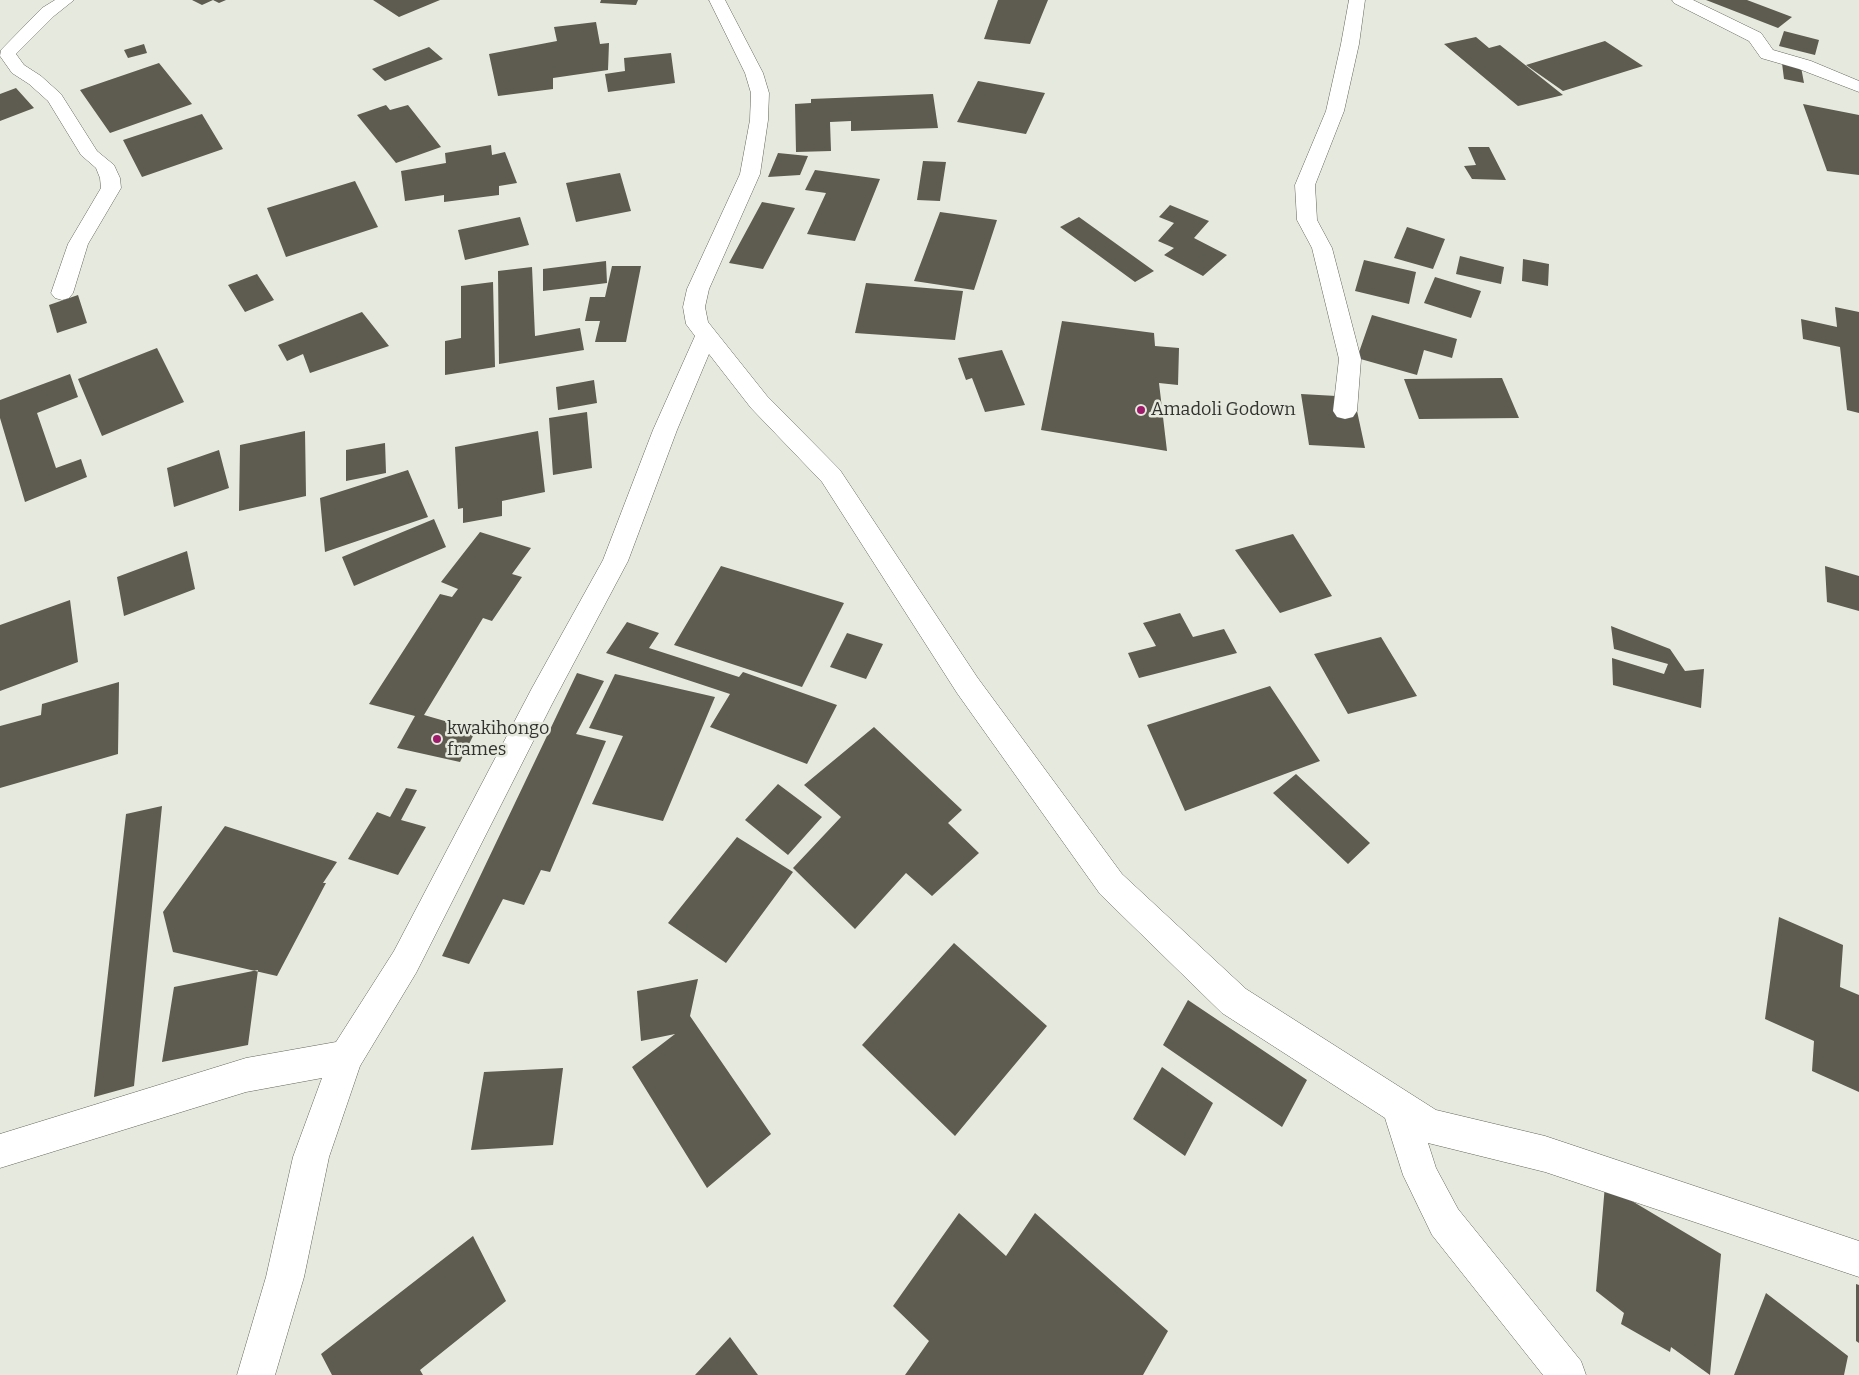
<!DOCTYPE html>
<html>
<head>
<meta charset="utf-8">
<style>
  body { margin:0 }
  canvas { display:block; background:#e6e9dd }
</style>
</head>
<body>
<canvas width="1859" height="1375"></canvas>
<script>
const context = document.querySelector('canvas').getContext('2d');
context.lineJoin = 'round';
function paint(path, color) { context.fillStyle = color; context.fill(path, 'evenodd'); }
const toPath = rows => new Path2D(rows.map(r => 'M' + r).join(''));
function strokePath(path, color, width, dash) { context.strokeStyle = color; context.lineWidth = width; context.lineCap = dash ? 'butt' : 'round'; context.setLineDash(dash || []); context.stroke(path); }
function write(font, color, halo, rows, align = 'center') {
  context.font = font + ' Bitter,serif'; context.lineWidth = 5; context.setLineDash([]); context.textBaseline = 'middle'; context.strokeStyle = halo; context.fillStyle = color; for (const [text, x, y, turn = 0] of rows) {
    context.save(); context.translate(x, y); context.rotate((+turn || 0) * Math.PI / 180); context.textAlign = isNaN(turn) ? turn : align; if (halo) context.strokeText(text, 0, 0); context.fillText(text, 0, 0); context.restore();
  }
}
paint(toPath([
  [192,0,226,0,219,3,213,0,202,5],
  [373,0,440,0,399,17],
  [601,0,638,0,636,5,600,3],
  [998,0,1048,0,1030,44,984,39],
  [1706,0,1747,0,1792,17,1778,28],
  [596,22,600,44,609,43,608,70,553,78,553,89,498,96,489,54,557,41,554,27],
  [1784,31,1819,40,1815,55,1779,46],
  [1476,37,1489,48,1500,45,1563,95,1518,106,1444,44],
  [1605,41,1643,66,1563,91,1526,65],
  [144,44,147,53,128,58,124,50],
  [429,47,443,59,385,81,372,69],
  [671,53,675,83,608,92,605,74,625,71,624,58],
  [159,63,192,104,110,133,80,90],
  [1782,63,1801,67,1804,83,1784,79],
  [978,81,1045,93,1026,134,957,122],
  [16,88,34,108,0,121,0,94],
  [933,94,938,128,851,131,851,121,830,122,831,151,796,152,795,104,811,103,811,99],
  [1803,104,1859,115,1859,175,1827,171],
  [386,105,390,110,408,105,441,147,396,163,357,115],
  [202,114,223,149,142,177,123,140],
  [491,145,492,155,505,152,517,183,499,186,499,195,444,202,444,195,405,201,401,171,446,163,445,153],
  [1468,147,1489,147,1506,180,1472,179,1464,166,1476,165],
  [778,153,808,156,800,175,768,177],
  [923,161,946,162,940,201,917,200],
  [815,170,880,179,855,241,807,234,826,193,805,190],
  [620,173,631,211,576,222,566,183],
  [355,181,378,227,286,257,267,208],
  [762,202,795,208,763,269,729,263],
  [1170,205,1209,221,1194,238,1227,255,1203,276,1164,255,1174,248,1158,241,1174,223,1159,217],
  [940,212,997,220,974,290,914,281],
  [520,217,529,245,465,260,458,230],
  [1079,217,1154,271,1135,282,1060,227],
  [1407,227,1445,239,1433,269,1394,258],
  [1460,256,1504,267,1501,284,1456,274],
  [1523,259,1549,264,1548,286,1522,281],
  [1364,260,1416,272,1409,304,1355,291],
  [606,261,607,283,543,291,543,269],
  [612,266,641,266,626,342,595,342,600,321,585,321,590,297,605,297],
  [532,267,535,336,580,328,584,350,499,364,498,271],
  [257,274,274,300,245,312,228,285],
  [1435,277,1481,291,1471,318,1424,303],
  [493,282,495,367,445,375,445,341,461,338,461,286],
  [866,283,963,291,955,340,855,333],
  [78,295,87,323,57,333,49,305],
  [1835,307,1859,312,1859,413,1847,410,1840,347,1803,339,1801,319,1837,327],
  [362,312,389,346,310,373,303,354,287,361,278,345],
  [1372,315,1457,339,1452,358,1424,350,1417,375,1357,358],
  [1062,321,1154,333,1155,346,1179,348,1178,385,1159,383,1167,451,1041,430],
  [157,348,184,402,102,436,78,379],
  [1002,350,1025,405,985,412,972,378,966,380,958,358],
  [70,374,78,397,37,413,56,468,81,459,87,477,25,502,0,418,0,400],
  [1502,378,1519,418,1419,419,1404,379],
  [594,380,597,403,558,410,556,387],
  [1301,394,1354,397,1365,448,1309,445],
  [587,412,592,468,553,475,549,418],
  [305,431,306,496,239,511,240,445],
  [538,431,545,492,502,501,502,516,463,523,463,508,458,509,455,447],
  [385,443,386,473,346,481,346,450],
  [219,450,229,488,174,507,167,468],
  [408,470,428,517,325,552,320,498],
  [434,519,446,547,354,586,342,557],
  [480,532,531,548,512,574,522,577,492,621,483,618,424,715,476,730,460,762,397,748,415,716,369,704,440,594,452,597,458,589,441,582],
  [1293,534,1332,596,1280,613,1235,550],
  [187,551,195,589,124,616,117,577],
  [721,566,844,603,802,687,674,645],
  [1825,566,1859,576,1859,611,1827,602],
  [70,600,78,662,0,691,0,625],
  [1180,613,1193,637,1224,629,1237,653,1139,678,1128,653,1156,646,1143,623],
  [627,622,659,633,649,648,739,677,743,672,837,705,807,764,710,727,730,694,606,653],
  [1611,626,1670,649,1685,671,1704,669,1701,708,1613,685,1612,658,1664,674,1668,664,1614,649],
  [847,633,883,644,866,679,830,667],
  [1381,637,1417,696,1348,714,1314,654],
  [577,673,604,681,576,734,606,741,550,872,541,870,524,905,503,899,469,964,442,956],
  [615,674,715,697,663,821,592,804,623,736,589,728],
  [119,682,118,754,0,788,0,726,41,715,42,704],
  [1270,686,1320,761,1185,811,1147,725],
  [874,727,962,810,948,823,979,853,932,896,906,873,855,929,793,868,841,817,804,785],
  [1296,774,1370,843,1348,864,1273,793],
  [778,784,822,817,788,855,745,820],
  [406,788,417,790,401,820,426,827,398,875,348,859,377,812,390,817],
  [162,806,134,1086,94,1097,126,814],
  [225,826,337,862,323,883,326,883,277,976,173,952,163,912],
  [737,837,793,872,726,963,668,923],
  [1779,917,1843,945,1840,987,1859,995,1859,1092,1812,1071,1814,1041,1765,1019],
  [954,943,1047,1026,955,1136,862,1045],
  [258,970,248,1045,162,1062,174,987],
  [698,979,690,1016,771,1134,707,1188,632,1067,675,1034,641,1041,637,991],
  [1188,1000,1307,1080,1282,1127,1163,1045],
  [1162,1067,1213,1103,1185,1156,1133,1119],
  [563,1068,553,1145,471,1150,484,1072],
  [1605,1185,1721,1254,1710,1375,1671,1347,1670,1352,1621,1324,1624,1313,1596,1291],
  [959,1213,1006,1256,1035,1213,1168,1331,1143,1375,905,1375,929,1341,893,1306],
  [473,1236,506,1301,420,1370,423,1375,332,1375,321,1354],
  [1856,1284,1859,1285,1859,1343,1856,1341],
  [1766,1293,1848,1356,1844,1375,1734,1375],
  [730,1337,758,1375,695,1375]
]), '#5e5b51');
const minor = toPath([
  [55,0,74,0,54,16,16,54,24,65,41,76,61,94,97,151,114,165,120,178,121,188,88,244,73,293,69,298,62,300,55,298,51,293,68,244,101,188,100,178,96,168,81,155,48,101,29,84,12,73,0,56,1,50,42,8,55,0],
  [709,0,725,0,763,73,769,93,768,120,760,174,709,289,705,307,708,322,767,396,840,470,977,677,1122,874,1246,989,1436,1110,1545,1136,1859,1241,1859,1277,1545,1172,1428,1143,1436,1168,1458,1209,1581,1361,1586,1375,1543,1375,1432,1235,1403,1175,1385,1118,1222,1013,1100,894,957,693,822,482,751,408,709,354,677,430,628,561,552,704,416,973,360,1066,329,1157,304,1277,275,1375,237,1375,266,1277,293,1157,322,1078,246,1092,0,1168,0,1134,246,1058,336,1042,394,951,532,688,603,560,653,430,695,336,686,324,683,307,687,289,740,174,750,120,751,93,745,73,709,0],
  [1349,0,1365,0,1359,44,1344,111,1315,185,1317,220,1332,248,1361,359,1357,411,1353,417,1345,419,1337,417,1333,411,1339,359,1312,248,1297,220,1295,185,1326,111,1341,44,1349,0],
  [1672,0,1693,0,1761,33,1773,50,1811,61,1859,81,1859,92,1799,69,1761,58,1749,41,1674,3,1672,0]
]);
strokePath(minor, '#64665b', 1);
paint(minor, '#fff');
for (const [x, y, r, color] of [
  [1141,410,5,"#9e1a6b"],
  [437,739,5,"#9e1a6b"]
]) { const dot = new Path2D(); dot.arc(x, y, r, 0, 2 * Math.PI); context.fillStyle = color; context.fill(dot); strokePath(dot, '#e6e9dd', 2); }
write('18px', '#32332f', '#e6e9dd', [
  ["Amadoli Godown",1151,410],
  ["kwakihongo",447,729],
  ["frames",447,750]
], 'left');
</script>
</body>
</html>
